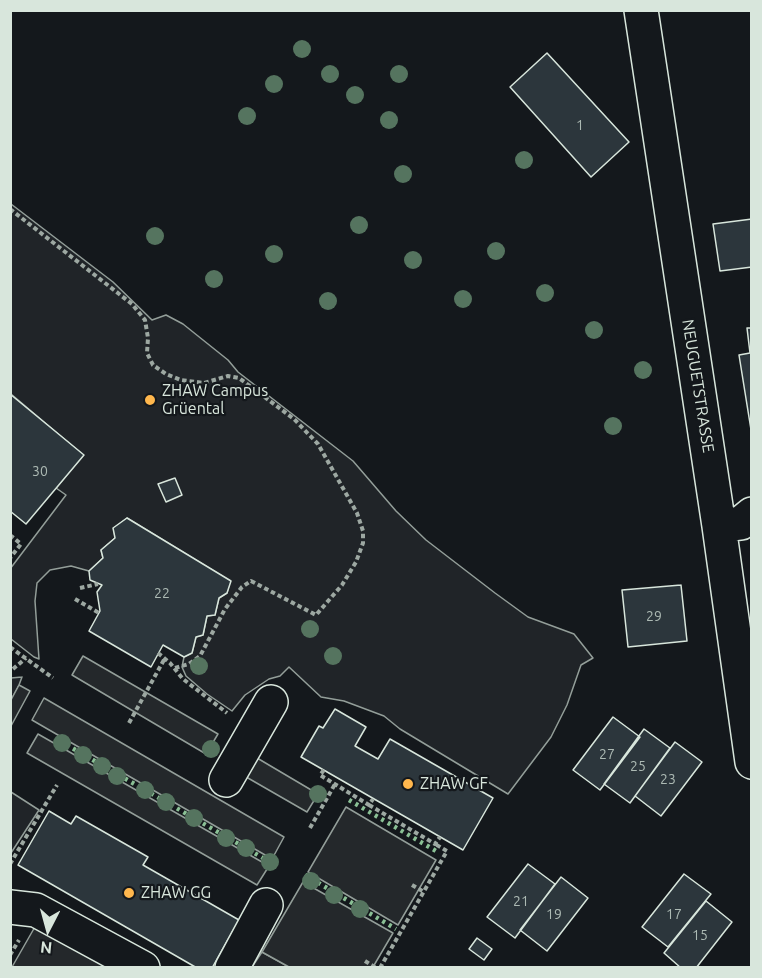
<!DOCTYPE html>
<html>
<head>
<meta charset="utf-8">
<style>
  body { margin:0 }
  #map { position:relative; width:762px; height:978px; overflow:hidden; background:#14181c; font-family:Ubuntu,sans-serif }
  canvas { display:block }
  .frame { position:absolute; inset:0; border:12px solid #d8e6dc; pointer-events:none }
  .north { position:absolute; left:18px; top:900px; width:60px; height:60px; -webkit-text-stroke:4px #14181c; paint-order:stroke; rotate:186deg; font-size:16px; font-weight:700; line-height:24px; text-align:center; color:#d8e6dc }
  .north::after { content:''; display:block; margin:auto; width:21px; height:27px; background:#d8e6dc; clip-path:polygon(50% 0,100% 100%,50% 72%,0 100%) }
</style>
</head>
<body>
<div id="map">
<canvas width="762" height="978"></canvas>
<div class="frame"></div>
<div class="north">N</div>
</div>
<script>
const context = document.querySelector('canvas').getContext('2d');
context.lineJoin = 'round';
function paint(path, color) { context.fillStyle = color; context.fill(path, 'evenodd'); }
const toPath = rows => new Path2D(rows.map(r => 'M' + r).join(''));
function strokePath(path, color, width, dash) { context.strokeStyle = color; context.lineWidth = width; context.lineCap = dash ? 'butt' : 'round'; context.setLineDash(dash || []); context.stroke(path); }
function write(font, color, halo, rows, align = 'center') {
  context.font = font + ' Ubuntu,sans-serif'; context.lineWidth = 4.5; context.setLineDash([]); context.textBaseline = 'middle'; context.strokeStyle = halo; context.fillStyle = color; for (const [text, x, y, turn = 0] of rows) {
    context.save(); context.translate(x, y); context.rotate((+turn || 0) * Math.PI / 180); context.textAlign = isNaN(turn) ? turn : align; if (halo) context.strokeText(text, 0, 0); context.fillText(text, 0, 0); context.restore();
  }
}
const green = toPath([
  [11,204,113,282,152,320,166,315,183,324,228,360,238,372,353,461,396,511,426,540,495,593,528,617,574,634,593,658,581,665,567,705,551,737,508,794,400,729,384,716,344,701,321,697,289,667,280,676,269,679,245,695,232,711,207,694,186,676,182,667,184,657,192,653,196,637,203,635,207,616,215,615,219,598,227,593,230,581,127,518,114,528,115,538,101,550,103,558,89,571,71,566,50,570,37,583,35,601,39,659,34,657,11,639,10,569,66,495,56,488,83,455,11,394,11,204],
  [22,677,19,685,11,700,11,678,22,677],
  [11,792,39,810,11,853,11,792],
  [262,952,289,967,252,967,262,952]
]);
paint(green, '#202428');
strokePath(green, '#939e99', 1.5);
const parking = toPath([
  [83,656,218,734,206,754,72,675,83,656],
  [19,685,30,691,11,726,11,700,19,685],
  [44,698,284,837,272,859,32,720,44,698],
  [38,734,269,866,257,885,27,753,38,734],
  [252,755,318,794,307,812,241,774,252,755],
  [346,807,436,860,398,925,308,872,346,807],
  [303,882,393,933,373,967,289,967,262,952,303,882],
  [36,925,110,967,12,967,36,925]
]);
paint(parking, '#24282b');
strokePath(parking, '#939e99', 1.5);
const building = toPath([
  [547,53,629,142,591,177,510,87,547,53],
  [752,219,752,267,720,271,713,224,752,219],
  [747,328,752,328,752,436,739,355,750,353,747,328],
  [10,394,84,455,26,524,10,511,10,394],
  [175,478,182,495,166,502,158,484,175,478],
  [127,518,231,581,227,593,219,598,215,615,207,616,203,635,196,637,192,653,184,657,163,645,151,667,89,631,100,611,97,592,102,585,90,580,89,571,103,558,101,550,115,538,113,528,127,518],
  [681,585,687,641,628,647,622,590,681,585],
  [335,709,366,727,355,746,378,759,390,739,493,798,463,850,301,757,319,726,323,728,335,709],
  [613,717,640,737,600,790,573,770,613,717],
  [644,729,670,748,630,803,604,784,644,729],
  [675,742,702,762,661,816,635,796,675,742],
  [49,811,71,824,76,816,148,857,143,865,239,920,212,968,197,968,18,865,49,811],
  [528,864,555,884,515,938,487,917,528,864],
  [684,874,711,894,668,947,642,927,684,874],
  [561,877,588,898,547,951,520,930,561,877],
  [706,901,732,922,696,968,681,968,664,953,706,901],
  [477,938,492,949,484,960,469,949,477,938]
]);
paint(building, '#2c363c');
strokePath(building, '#d8e6dc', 1.5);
const minor = toPath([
  [641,10,719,526,752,762],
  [719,526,741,523,752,514],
  [226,780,271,702],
  [10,907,36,910,143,968],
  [232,968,266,905]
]);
strokePath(minor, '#d8e6dc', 36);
strokePath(toPath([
  [10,209,132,304,145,320,148,338,147,353,153,365,166,374,181,380,204,383,228,376,239,378,294,419,318,444,357,513,363,531,363,543,356,562,342,585,316,615,251,581,242,587,225,609,200,656,189,664,175,668],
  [10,535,21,544,10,558],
  [80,588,98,584],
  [75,599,99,613],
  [10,647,53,678],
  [158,653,170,663,183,679,227,713],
  [13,669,26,658],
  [129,723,165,658],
  [324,770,320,775,369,805,373,799],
  [369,805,435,844,440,837],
  [310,828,335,784],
  [10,864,57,785],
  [412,885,424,892],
  [10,955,19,940],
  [365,961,376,968],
  [380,968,447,851,435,844]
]), '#9da8a2', 4, [4.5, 3]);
strokePath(minor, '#14181c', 33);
strokePath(toPath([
  [60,741,270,862],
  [349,800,436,851],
  [305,875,396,929]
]), '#8ac095', 4.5, [3, 4.5]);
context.fillStyle = '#55745f';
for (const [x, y] of [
  [302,49],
  [330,74],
  [399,74],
  [274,84],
  [355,95],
  [247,116],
  [389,120],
  [524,160],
  [403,174],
  [359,225],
  [155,236],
  [496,251],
  [274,254],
  [413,260],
  [214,279],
  [545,293],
  [463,299],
  [328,301],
  [594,330],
  [643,370],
  [613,426],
  [310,629],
  [333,656],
  [199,666],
  [62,743],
  [211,749],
  [83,755],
  [102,766],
  [117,776],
  [145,790],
  [318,794],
  [166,802],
  [194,818],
  [226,838],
  [246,848],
  [270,862],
  [311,881],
  [334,895],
  [360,909]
]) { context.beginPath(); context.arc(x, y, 9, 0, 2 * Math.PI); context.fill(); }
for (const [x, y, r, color] of [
  [150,400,6,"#ffb74d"],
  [408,784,6,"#ffb74d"],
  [129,893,6,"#ffb74d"]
]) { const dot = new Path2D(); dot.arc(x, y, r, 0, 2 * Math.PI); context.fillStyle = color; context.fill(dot); strokePath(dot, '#14181c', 2); }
write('14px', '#adbab4', null, [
  ["1",580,125],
  ["30",40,471],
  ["22",162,593],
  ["29",654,616],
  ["27",607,754],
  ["25",638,766],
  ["23",668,779],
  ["21",521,901],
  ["19",554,914],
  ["17",674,914],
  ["15",700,935]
]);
write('16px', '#d8e6dc', '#14181c', [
  ["NEUGUETSTRASSE",698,386,81]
]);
write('16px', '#d8e6dc', '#14181c', [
  ["ZHAW Campus",162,391],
  ["Grüental",162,409],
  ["ZHAW GF",420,784],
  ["ZHAW GG",141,893]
], 'left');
</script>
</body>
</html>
